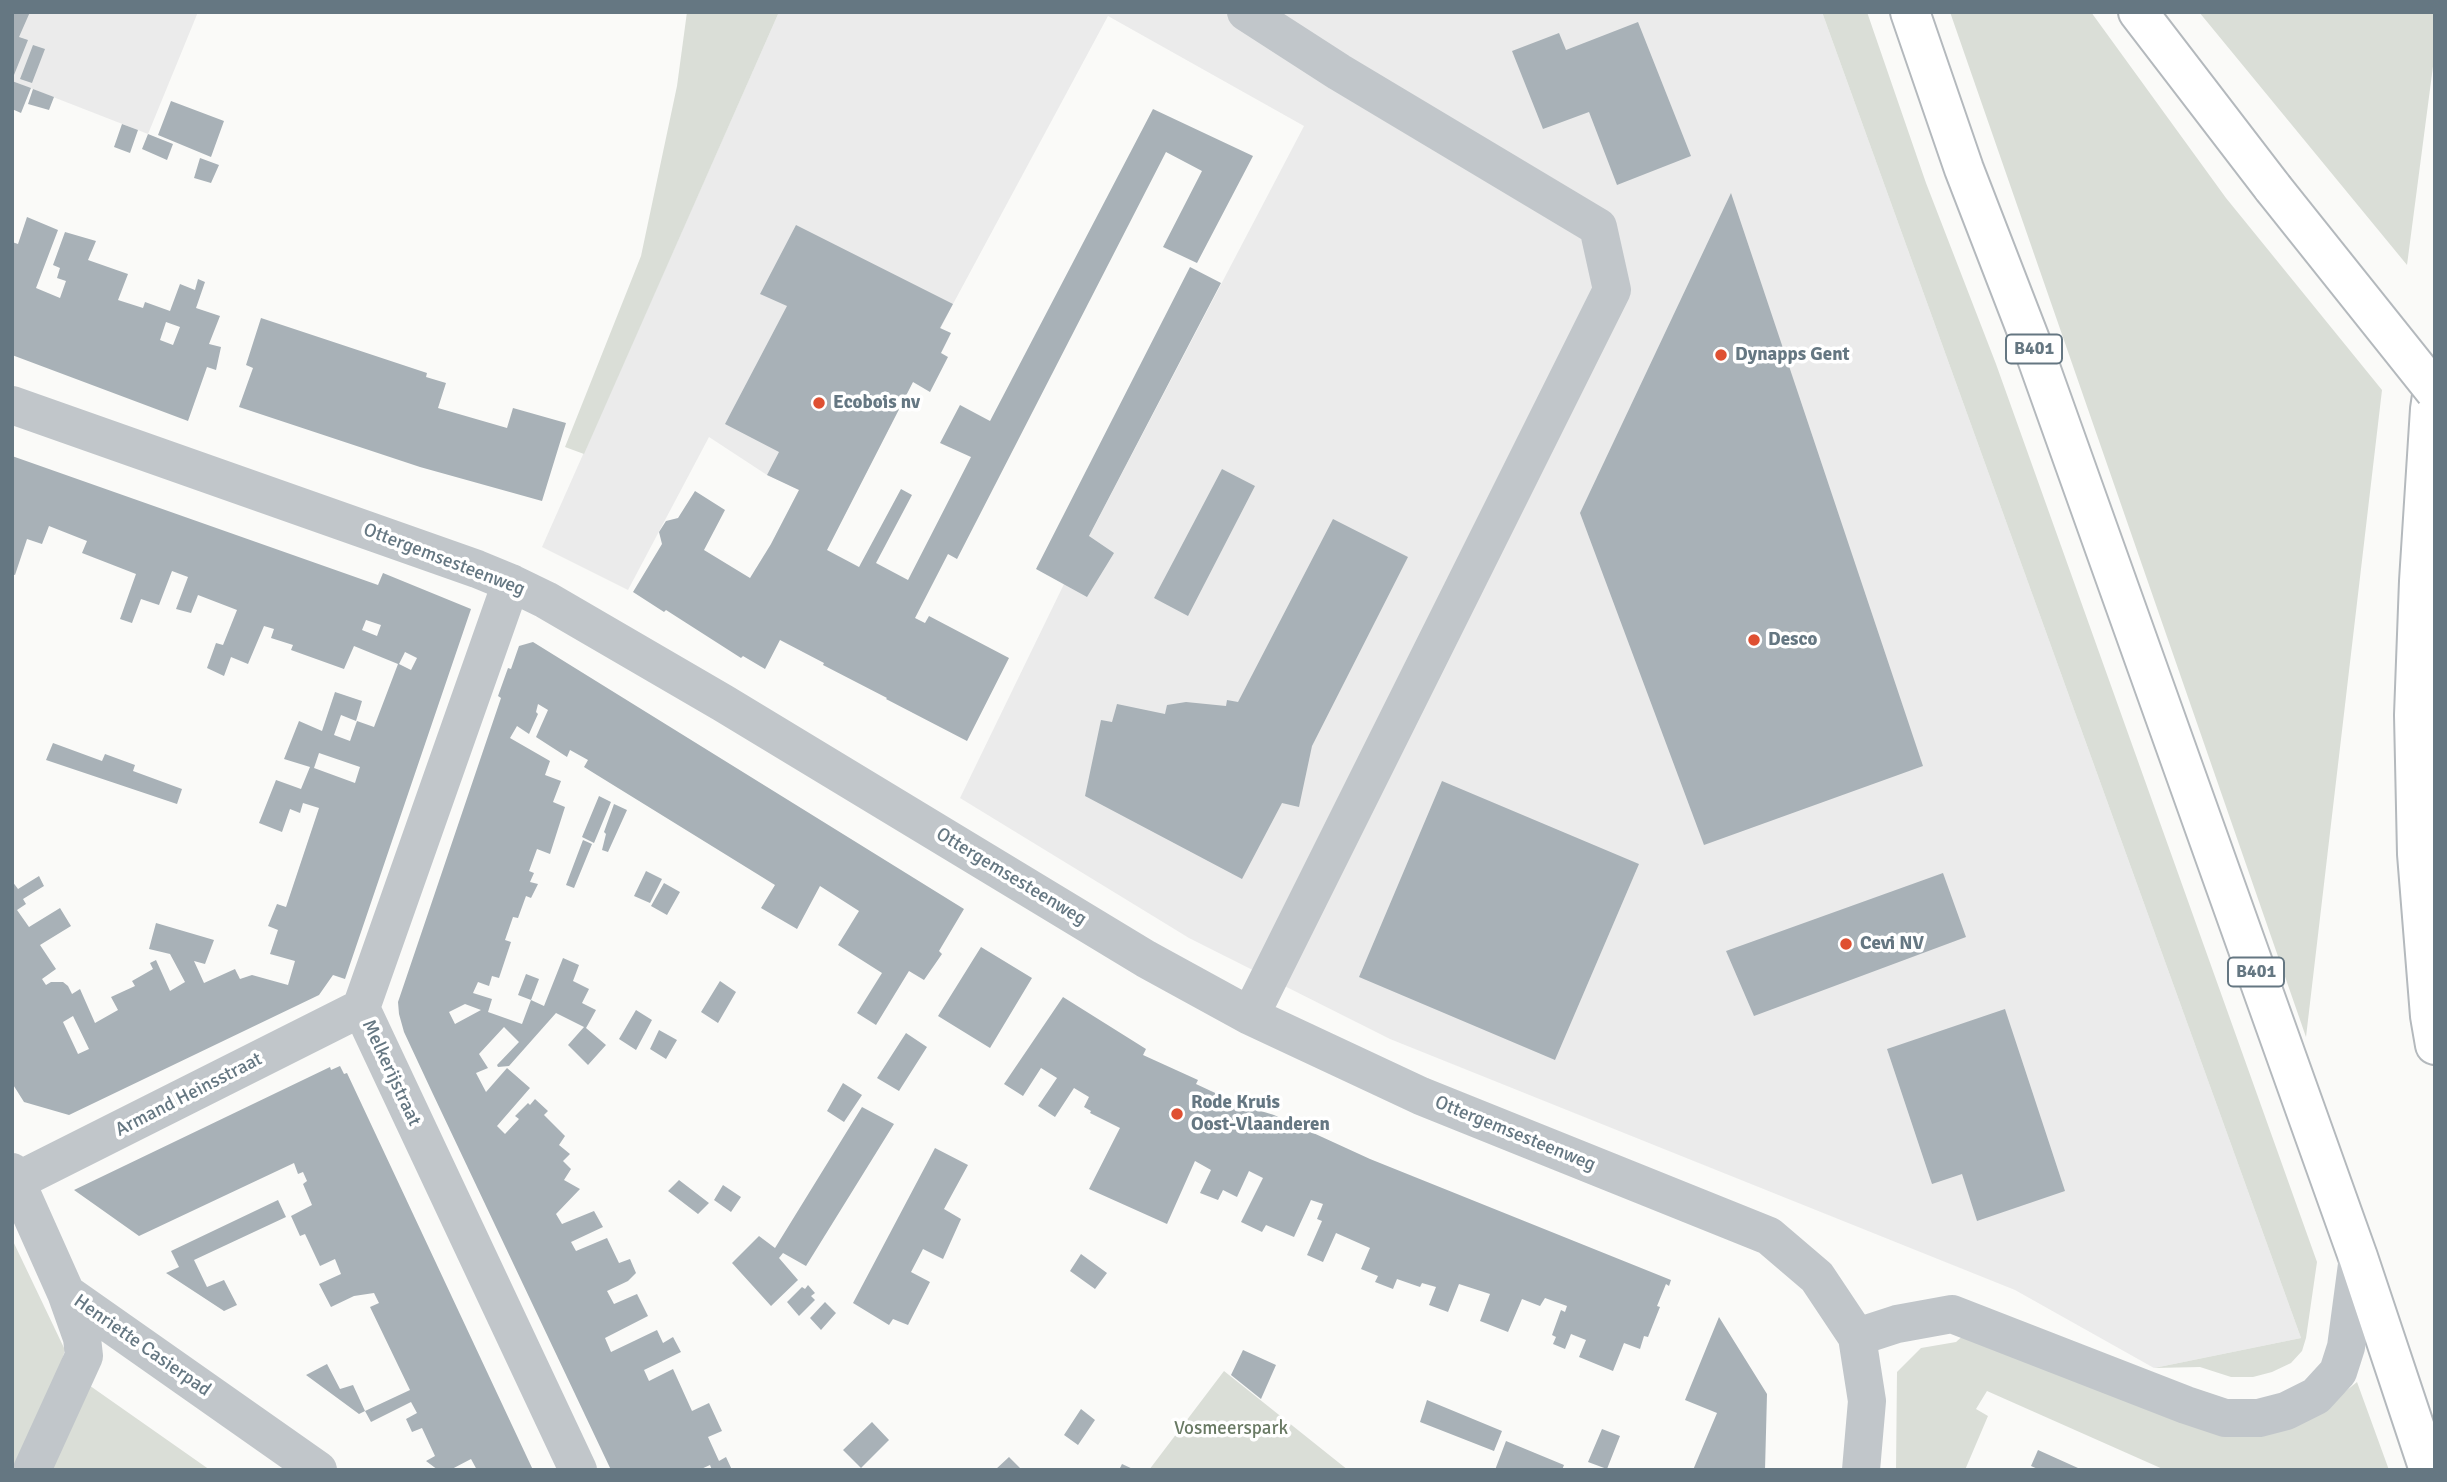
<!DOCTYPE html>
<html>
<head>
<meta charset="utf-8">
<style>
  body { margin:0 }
  #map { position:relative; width:2447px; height:1482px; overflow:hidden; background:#fafaf8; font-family:Signika,sans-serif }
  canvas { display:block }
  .frame { position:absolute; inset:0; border:14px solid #657782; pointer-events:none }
</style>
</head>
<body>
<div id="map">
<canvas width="2447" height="1482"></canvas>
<div class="frame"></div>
</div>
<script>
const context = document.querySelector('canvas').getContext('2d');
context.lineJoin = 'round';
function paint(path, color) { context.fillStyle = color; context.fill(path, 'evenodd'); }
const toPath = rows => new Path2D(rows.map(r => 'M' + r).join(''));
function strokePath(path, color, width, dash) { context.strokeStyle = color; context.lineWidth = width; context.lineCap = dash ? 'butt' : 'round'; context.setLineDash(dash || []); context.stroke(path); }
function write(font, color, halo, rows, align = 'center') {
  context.font = font + ' Signika,sans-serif'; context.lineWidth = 7; context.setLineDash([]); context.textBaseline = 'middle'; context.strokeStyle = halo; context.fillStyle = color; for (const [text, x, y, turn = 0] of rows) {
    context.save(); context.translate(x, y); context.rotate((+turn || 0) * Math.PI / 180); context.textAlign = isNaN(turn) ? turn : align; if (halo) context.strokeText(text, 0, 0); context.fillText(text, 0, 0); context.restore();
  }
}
paint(toPath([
  [12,12,198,12,148,134,12,81],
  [779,12,1822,12,2301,1338,2154,1368,2015,1290,1390,1039,1189,938,960,798,1064,584,1304,126,1108,16,953,304,808,586,802,560,771,544,799,490,767,475,709,437,628,590,542,547]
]), '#ebebeb');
paint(toPath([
  [687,12,779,12,584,454,565,447,641,256,677,86],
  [1822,12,1867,12,1926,183,1996,364,2317,1262,2306,1338,2302,1351,2291,1363,2272,1372,2253,1377,2231,1377,2200,1367,2154,1368,2301,1338],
  [1950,12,2091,12,2226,198,2382,390,2306,1037],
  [2199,12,2435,12,2435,51,2407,265],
  [12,1239,65,1350,29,1470,12,1470],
  [1966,1333,2154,1410,2314,1417,2357,1382,2389,1470,2165,1470,1987,1391,1976,1409,1988,1416,1965,1470,1896,1470,1897,1372,1921,1348,1956,1342],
  [1224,1371,1348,1470,1149,1470],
  [86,1383,210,1470,48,1470]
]), '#daded7');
paint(toPath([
  [12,12,30,12,19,37,28,40,12,80],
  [1638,22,1691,156,1617,185,1589,112,1543,129,1512,51,1559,33,1566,50],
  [33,45,45,49,32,83,20,79],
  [12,81,31,88,21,113,12,109],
  [33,89,54,97,49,110,28,104],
  [171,101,224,121,211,157,158,135],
  [1153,109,1253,156,1197,263,1163,247,1202,171,1166,152,957,559,948,554,915,618,925,623,929,616,1009,658,967,741,886,699,887,698,823,665,824,663,780,640,765,669,743,656,741,658,666,610,664,612,633,592,662,544,659,532,666,521,678,518,695,491,725,510,704,550,750,578,771,544,799,490,767,475,779,452,725,424,787,306,760,294,796,225,953,304,940,328,951,333,941,353,948,357,930,392,913,382,827,550,859,567,901,489,912,495,876,563,908,580,971,457,940,443,960,405,990,421],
  [122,124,138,130,130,153,114,147],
  [148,134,173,144,167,160,142,149],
  [200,158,219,165,211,183,194,178],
  [1731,193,1923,766,1704,845,1580,513],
  [27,217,58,230,36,288,60,298,66,281,57,278,60,268,53,265,65,232,96,241,88,260,128,274,118,300,143,308,145,302,170,311,180,284,195,290,198,279,205,282,196,308,220,316,209,344,221,347,216,370,207,367,188,421,12,355,12,242,18,244],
  [166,322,180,327,173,345,160,340],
  [1190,267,1221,283,1089,536,1114,553,1087,597,1036,569],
  [261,318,427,373,426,377,446,383,438,408,507,428,513,408,566,423,542,501,420,467,239,407,253,368,246,365],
  [12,456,378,585,383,573,471,609,345,979,333,975,319,995,69,1115,24,1102,12,1083,12,881,18,889,39,876,44,886,23,899,26,904,17,910,29,927,60,908,71,926,40,945,56,969,42,979,46,985,51,982,63,982,68,986,72,994,80,989,95,1023,118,1010,111,997,135,986,132,981,153,969,150,963,156,960,170,991,185,982,170,954,149,949,156,923,214,940,205,964,194,961,204,983,235,969,240,979,252,975,288,985,295,961,270,954,278,930,268,926,277,904,286,907,319,808,303,803,300,813,290,809,282,832,259,823,276,780,301,789,310,767,284,759,299,721,322,731,335,692,362,701,356,721,341,715,334,735,350,741,357,721,374,727,398,664,354,646,344,669,291,650,293,645,271,638,274,629,264,626,248,664,231,657,224,676,207,668,216,643,223,645,237,610,198,595,191,613,176,609,188,577,172,571,159,605,141,599,132,623,120,619,136,574,82,553,87,541,49,526,42,544,27,539,15,575,12,574],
  [366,620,381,625,377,636,362,630],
  [405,652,417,658,411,670,399,664],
  [319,753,360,767,355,783,314,768],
  [73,1016,89,1049,78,1054,63,1022],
  [1222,469,1255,486,1188,616,1154,598],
  [1333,519,1408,557,1312,746,1299,807,1282,803,1242,879,1085,796,1101,720,1112,722,1117,704,1165,714,1167,705,1186,702,1226,706,1227,700,1238,702],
  [533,642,964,909,939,951,942,954,924,980,909,971,876,1025,857,1013,882,973,838,945,859,911,820,886,797,929,761,908,775,885,584,767,588,760,570,750,567,757,536,737,548,710,538,704,536,712,538,714,529,734,517,726,510,738,550,761,545,775,561,781,553,802,565,807,550,854,537,849,529,871,534,873,530,882,538,884,531,898,526,896,518,918,513,917,505,940,511,942,499,978,492,976,489,986,478,982,473,993,492,999,488,1012,522,1024,531,1000,544,1006,563,958,579,965,573,981,589,989,582,1003,596,1010,586,1028,606,1045,588,1065,568,1045,584,1027,556,1013,509,1066,498,1067,497,1065,519,1042,504,1027,479,1054,488,1068,476,1073,486,1092,507,1068,530,1088,497,1126,505,1134,519,1119,515,1116,528,1103,530,1105,535,1099,548,1111,544,1115,565,1136,559,1145,570,1154,563,1161,571,1169,564,1180,580,1189,556,1214,562,1224,594,1211,603,1227,571,1242,576,1251,607,1238,619,1263,630,1259,636,1273,628,1281,607,1291,614,1304,637,1294,648,1316,605,1338,611,1352,657,1330,663,1343,673,1337,681,1352,644,1370,649,1381,673,1369,692,1411,709,1403,722,1431,708,1437,719,1461,726,1457,732,1470,712,1470,710,1465,699,1470,611,1470,432,1092,404,1032,399,1014,398,1002,501,698,498,696,508,668,511,669,519,646],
  [465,1004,481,1010,455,1024,449,1012],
  [53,743,102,761,105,754,135,765,133,771,182,789,177,804,46,760],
  [1442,781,1639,864,1555,1060,1359,977],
  [599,796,611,802,594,843,582,837],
  [614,804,627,810,608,852,602,850,606,834,604,832],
  [583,840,592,844,574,888,566,885],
  [646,871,662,879,650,903,634,896],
  [1943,873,1966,937,1754,1016,1726,951],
  [664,883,680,892,667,915,651,906],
  [981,947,1032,978,990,1048,938,1016],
  [526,974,539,979,531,1000,518,995],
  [720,981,736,992,718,1023,701,1012],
  [1063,997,1146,1049,1143,1055,1198,1080,1196,1084,1241,1105,1274,1115,1370,1159,1671,1280,1669,1286,1666,1284,1657,1306,1660,1307,1648,1337,1644,1336,1640,1349,1624,1343,1613,1371,1579,1357,1586,1340,1571,1334,1565,1349,1553,1344,1556,1337,1552,1335,1561,1310,1565,1312,1567,1306,1545,1298,1540,1306,1522,1299,1508,1332,1480,1321,1490,1294,1459,1284,1448,1312,1429,1305,1436,1287,1422,1283,1420,1287,1397,1279,1393,1289,1375,1282,1378,1276,1361,1269,1370,1248,1336,1233,1323,1262,1307,1255,1322,1221,1317,1219,1323,1204,1311,1200,1294,1237,1266,1225,1262,1232,1241,1222,1263,1178,1249,1171,1237,1197,1223,1190,1218,1200,1200,1193,1211,1170,1195,1161,1167,1224,1089,1189,1120,1128,1090,1113,1091,1111,1084,1107,1089,1097,1074,1088,1055,1117,1038,1106,1057,1078,1041,1068,1023,1096,1004,1084],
  [2005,1009,2065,1191,1977,1221,1962,1174,1932,1184,1887,1049],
  [636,1010,652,1020,636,1050,619,1039],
  [659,1030,677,1040,666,1059,650,1049],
  [906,1033,927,1047,899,1091,877,1078],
  [340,1066,344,1074,347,1073,533,1470,477,1470,471,1459,450,1470,438,1470,426,1461,435,1456,422,1428,412,1432,406,1419,417,1413,411,1402,371,1422,365,1411,410,1390,370,1307,379,1303,374,1293,354,1296,331,1307,319,1284,341,1274,335,1259,320,1266,305,1234,300,1236,291,1216,312,1205,303,1184,307,1181,303,1172,298,1174,294,1163,139,1236,74,1190,330,1067,331,1070],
  [843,1083,862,1095,844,1122,827,1111],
  [862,1107,894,1124,806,1266,783,1253,779,1258,798,1280,771,1306,732,1263,759,1236,775,1248],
  [935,1148,968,1165,944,1209,961,1219,943,1259,923,1249,911,1272,930,1282,908,1325,893,1319,889,1325,853,1303],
  [679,1180,709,1203,698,1214,668,1191],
  [723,1185,741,1197,731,1212,714,1200],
  [278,1200,286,1217,194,1260,207,1287,224,1280,237,1305,224,1311,166,1273,179,1267,171,1251],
  [1081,1254,1107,1273,1095,1289,1070,1271],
  [808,1285,815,1293,811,1296,815,1300,799,1316,787,1302,802,1287,805,1289],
  [825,1302,836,1313,821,1330,810,1318],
  [1719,1317,1767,1394,1765,1470,1693,1470,1717,1413,1685,1400],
  [1243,1350,1276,1365,1261,1399,1231,1375],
  [327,1364,340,1389,353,1385,365,1411,359,1414,306,1375],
  [1427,1400,1502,1431,1494,1451,1420,1422],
  [1081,1409,1095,1420,1078,1445,1064,1435],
  [872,1422,889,1440,861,1468,843,1450],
  [1602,1429,1620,1436,1607,1469,1588,1462],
  [1506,1441,1564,1465,1562,1470,1495,1470],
  [2038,1450,2078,1468,2077,1470,2040,1470,2031,1466],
  [1009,1457,1022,1470,995,1470],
  [1122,1464,1135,1470,1119,1470]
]), '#a8b1b7');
const highway = toPath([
  [1910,12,1964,169,2034,350,2358,1257,2429,1470],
  [2138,12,2273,188],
  [2435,376,2430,409,2419,581,2414,715,2417,854,2430,1016,2435,1045]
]);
strokePath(highway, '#b4b9bd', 42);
strokePath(toPath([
  [1246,12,1339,72,1598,227,1612,290,1250,1016],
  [12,405,477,569,511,583,546,600,723,703,1146,959,1250,1016,1421,1096,1769,1236,1817,1277,1857,1337,1867,1401,1861,1470],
  [511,583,361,1008,578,1470],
  [12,1172,66,1293,318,1470],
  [17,1181,361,1008],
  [1857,1337,1897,1324,1952,1314,2186,1405,2225,1418,2259,1418,2286,1411,2316,1396,2338,1372,2346,1347,2358,1257],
  [32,1470,84,1356,82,1338,66,1293]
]), '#c1c6ca', 38);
strokePath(highway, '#fff', 38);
const highwayBridge = toPath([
  [2273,188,2435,391]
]);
strokePath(highwayBridge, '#b4b9bd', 42, []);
strokePath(highwayBridge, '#fff', 38);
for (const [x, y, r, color] of [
  [1721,355,7,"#df5032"],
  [819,403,7,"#df5032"],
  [1754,640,7,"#df5032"],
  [1846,944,7,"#df5032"],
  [1177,1114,7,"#df5032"]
]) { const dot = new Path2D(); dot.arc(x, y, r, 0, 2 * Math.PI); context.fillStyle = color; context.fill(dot); strokePath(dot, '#fff', 2.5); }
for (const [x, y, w] of [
  [2034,349,56],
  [2256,972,56]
]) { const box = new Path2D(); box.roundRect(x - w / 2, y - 14.5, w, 29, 5); context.fillStyle = '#fff'; context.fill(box); strokePath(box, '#657782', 2); }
write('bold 18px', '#657782', null, [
  ["B401",2034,349],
  ["B401",2256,972]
]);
write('bold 19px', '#657782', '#fff', [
  ["Dynapps Gent",1735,355],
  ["Ecobois nv",833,403],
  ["Desco",1768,640],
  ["Cevi NV",1860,944],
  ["Rode Kruis",1191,1103],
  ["Oost-Vlaanderen",1191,1125]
], 'left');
write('19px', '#657782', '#fff', [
  ["Ottergemsesteenweg",444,560,21],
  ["Ottergemsesteenweg",1011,877,31],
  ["Melkerijstraat",391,1073,65],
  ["Armand Heinsstraat",189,1095,-27],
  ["Ottergemsesteenweg",1515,1134,22],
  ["Henriette Casierpad",142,1346,35]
]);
write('19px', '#697a64', '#fff', [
  ["Vosmeerspark",1231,1429]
]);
</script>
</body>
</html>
